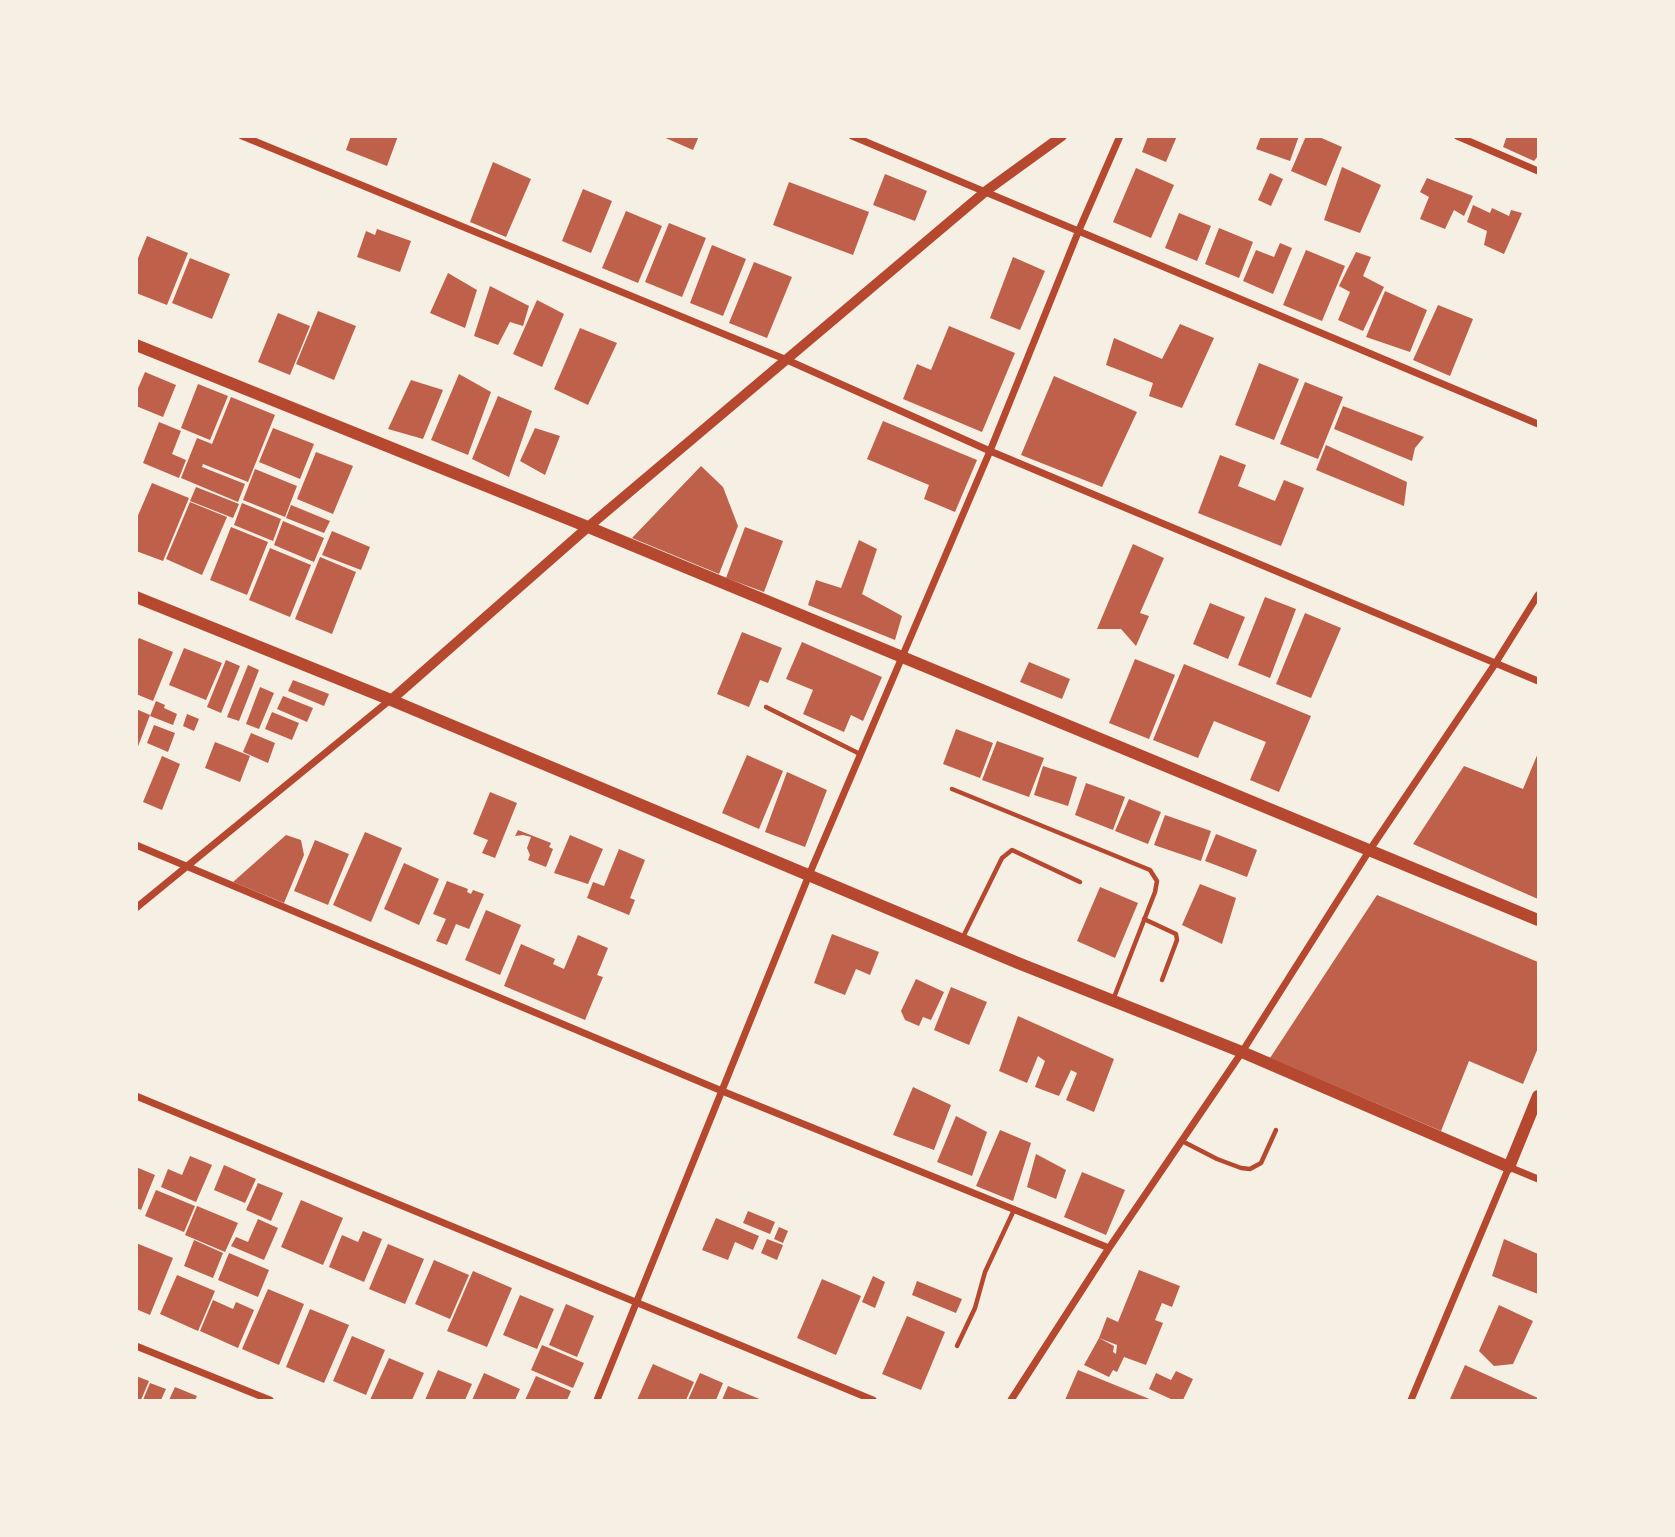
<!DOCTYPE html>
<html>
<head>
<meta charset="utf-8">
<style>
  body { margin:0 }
  #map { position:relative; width:1675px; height:1537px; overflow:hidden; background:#f6efe4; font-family:"Golos Text",sans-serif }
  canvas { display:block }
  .frame { position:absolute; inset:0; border:138px solid #f6efe4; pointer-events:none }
</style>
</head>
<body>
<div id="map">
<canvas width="1675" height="1537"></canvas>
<div class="frame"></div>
</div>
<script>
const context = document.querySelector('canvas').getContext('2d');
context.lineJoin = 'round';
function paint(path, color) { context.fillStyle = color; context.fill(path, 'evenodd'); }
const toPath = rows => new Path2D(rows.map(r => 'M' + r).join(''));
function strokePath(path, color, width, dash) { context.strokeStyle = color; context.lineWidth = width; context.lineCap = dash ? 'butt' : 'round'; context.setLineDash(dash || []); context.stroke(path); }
paint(toPath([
  [351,136,398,136,387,166,346,150],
  [661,136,699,136,693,150],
  [1148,136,1177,136,1166,162,1142,152],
  [1261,136,1299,136,1290,161,1256,149],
  [1306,136,1317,136,1342,147,1326,186,1291,171],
  [1507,136,1538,136,1538,156,1534,161,1503,147],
  [493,162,531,179,506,237,470,222],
  [1342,167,1381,185,1360,233,1324,220],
  [1136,168,1174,185,1151,238,1113,222],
  [1270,173,1283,179,1271,206,1258,200],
  [885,174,927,191,915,221,873,205],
  [1427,178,1473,196,1464,216,1454,210,1445,229,1420,219,1429,197,1420,192],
  [789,182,869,212,853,255,773,225],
  [583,189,612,201,591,253,562,241],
  [1473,205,1490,213,1492,208,1509,216,1511,210,1522,213,1504,254,1484,245,1487,231,1467,222],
  [626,211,662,226,638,283,602,268],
  [1179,213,1211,226,1197,261,1165,248],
  [669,223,706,238,682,297,645,282],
  [1219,228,1253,242,1239,278,1205,264],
  [377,229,411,241,400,272,357,257,366,231,375,235],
  [147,236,188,253,167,305,136,293,136,263],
  [1280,243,1292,248,1273,294,1243,281,1256,250,1274,257],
  [712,245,746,259,723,316,690,303],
  [1306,250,1345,266,1322,321,1283,305],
  [1356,252,1371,257,1363,276,1384,287,1363,331,1338,320,1350,292,1339,286],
  [1013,257,1045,271,1020,330,990,318],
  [190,258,230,274,212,319,172,303],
  [754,262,792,277,767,338,729,323],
  [448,273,477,290,465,328,430,313],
  [490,286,529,306,523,326,510,322,498,345,474,336],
  [1385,291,1427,310,1410,352,1366,337],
  [537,300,564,314,542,367,513,354],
  [1438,305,1473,319,1450,376,1413,360],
  [318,311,356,326,334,380,296,364],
  [278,313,310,326,290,375,258,362],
  [1180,324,1214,338,1182,408,1149,396,1153,383,1106,365,1114,338,1162,359],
  [949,326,1015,353,982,432,903,399,917,364,931,370],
  [580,328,617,343,588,405,554,389],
  [1259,363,1299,379,1274,440,1235,425],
  [145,372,176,385,163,417,136,406,136,393],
  [459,374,491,392,468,455,431,440],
  [1054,376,1137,412,1102,487,1021,455],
  [411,380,443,390,423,439,388,429],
  [1305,382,1343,397,1318,459,1280,444],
  [198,384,228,396,210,440,181,428],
  [498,396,532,411,509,477,472,459],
  [231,397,275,415,248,482,203,464,202,467,245,484,238,502,181,478,197,438,212,444],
  [1343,406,1424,437,1415,448,1412,461,1334,429],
  [883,421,977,460,955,512,924,499,929,485,867,459],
  [159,422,181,431,172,454,186,460,179,478,143,463],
  [273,428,314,444,300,479,259,462],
  [535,428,560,436,545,475,520,461],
  [1326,445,1407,482,1404,506,1316,470],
  [316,452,353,466,333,514,297,499],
  [1220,455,1246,465,1238,486,1275,501,1284,480,1304,488,1281,546,1198,513],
  [701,466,723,487,738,526,719,574,632,538],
  [255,469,297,486,285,517,243,500],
  [152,483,189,498,163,561,136,551,136,520],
  [196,487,239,504,233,518,190,501],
  [190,502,227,517,202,575,166,559],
  [242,503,281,519,273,541,234,525],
  [291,505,330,521,324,533,286,518],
  [283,521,324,538,314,562,274,545],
  [231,527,268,542,247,595,210,580],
  [745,527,783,541,764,592,726,578],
  [332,531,370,547,361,570,322,555],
  [859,540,877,549,862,594,902,616,895,640,808,605,816,580,841,588],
  [1133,544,1164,558,1140,613,1149,616,1136,646,1121,629,1097,629],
  [270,548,311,565,290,617,249,600],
  [320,557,356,572,332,634,295,619],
  [1265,597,1296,609,1270,678,1238,665],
  [1210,603,1245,617,1228,659,1193,644],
  [1305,613,1341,628,1311,698,1276,684],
  [742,632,782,648,768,683,760,680,749,707,717,694],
  [139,638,173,652,153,701,136,694,136,643],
  [802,642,882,677,863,721,851,715,844,732,803,714,813,690,786,679],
  [184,648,222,663,206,700,169,685],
  [1135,659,1175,675,1149,739,1109,723],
  [226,660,240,666,221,713,207,707],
  [1029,662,1070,679,1062,699,1020,682],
  [1184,664,1311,716,1279,792,1250,780,1266,742,1214,721,1198,758,1153,740],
  [248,665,259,670,239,721,227,717],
  [293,680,329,694,324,706,288,691],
  [260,687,274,693,259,729,246,724],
  [283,696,313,708,307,722,277,709],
  [156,701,165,705,164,708,177,714,173,725,150,716],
  [136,709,150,715,137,749,136,749],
  [272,712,299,723,292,740,265,729],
  [187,714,199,719,194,731,183,726],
  [154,725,175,733,168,752,147,743],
  [956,729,993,743,980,778,943,764],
  [251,733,275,743,268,763,243,752],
  [997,741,1044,758,1029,797,982,780],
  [215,742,250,756,240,782,205,768],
  [1538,753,1538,899,1413,844,1464,766,1523,789],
  [747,755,783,771,759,829,722,813],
  [162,756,180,764,162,810,143,802],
  [1043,766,1077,777,1068,806,1034,795],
  [787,772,827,790,805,847,765,832],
  [1086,783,1125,797,1113,830,1075,815],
  [490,792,517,803,495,858,482,853,488,840,473,834],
  [1129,799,1161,812,1148,844,1115,831],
  [1165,815,1211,831,1201,861,1154,845],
  [518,830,551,843,549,847,553,849,546,867,528,860,530,855,527,848,531,837,523,835,515,836],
  [365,832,402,848,371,922,333,905],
  [1216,834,1257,850,1247,877,1205,861],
  [286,835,301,840,304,855,284,903,233,882],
  [570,835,603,849,588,884,554,873],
  [315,840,349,854,328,905,294,891],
  [619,849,645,860,630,898,635,900,629,915,587,898,593,882,604,886],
  [404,863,439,879,419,925,384,909],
  [447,881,468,889,467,892,471,894,473,890,484,894,469,929,456,924,447,945,436,941,446,919,433,914],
  [1200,884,1236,898,1222,944,1182,925],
  [1100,887,1138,903,1115,958,1077,941],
  [1377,895,1538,962,1538,1048,1523,1084,1469,1061,1441,1131,1270,1058],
  [486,910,521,925,500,975,465,960],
  [832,934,879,952,870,975,856,969,845,995,814,983],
  [578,935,608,948,597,975,603,977,585,1020,504,986,521,944,555,959,553,964,564,969],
  [916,979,944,992,931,1020,923,1017,919,1026,905,1020,901,1011],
  [951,987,987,1002,969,1045,934,1030],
  [1018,1016,1114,1059,1094,1112,1066,1100,1077,1073,1071,1070,1059,1096,1035,1087,1045,1061,1038,1056,1027,1083,999,1071],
  [913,1087,951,1105,934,1150,893,1135],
  [956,1116,987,1132,972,1176,937,1162],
  [1000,1130,1031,1143,1013,1201,976,1186],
  [1036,1154,1066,1170,1056,1199,1027,1187],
  [190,1156,212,1165,196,1202,161,1187,168,1169,182,1175],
  [224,1165,256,1179,245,1203,214,1190],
  [136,1167,155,1175,141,1210,136,1208],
  [1082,1172,1125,1190,1106,1235,1064,1217],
  [258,1183,283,1193,271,1221,246,1210],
  [156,1190,195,1206,184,1232,145,1216],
  [301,1200,343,1218,323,1265,281,1247],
  [197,1206,238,1223,225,1252,185,1235],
  [748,1211,775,1222,770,1234,743,1223],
  [716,1218,759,1236,753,1250,735,1242,728,1260,702,1250],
  [258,1219,278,1228,264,1260,231,1246,236,1237,248,1242],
  [779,1227,788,1231,783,1243,774,1239],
  [363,1231,382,1239,364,1282,329,1267,342,1235,358,1242],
  [767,1239,783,1245,777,1260,761,1253],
  [1504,1239,1538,1254,1538,1294,1492,1276],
  [194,1240,223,1253,213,1278,184,1266],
  [136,1243,173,1258,150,1315,136,1309],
  [388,1244,424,1259,405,1304,369,1289],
  [229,1253,269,1270,258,1297,218,1280],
  [434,1260,469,1275,450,1319,415,1304],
  [1139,1270,1180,1286,1172,1307,1162,1303,1155,1320,1163,1323,1146,1365,1124,1357,1117,1372,1113,1370,1109,1377,1084,1365,1099,1338,1114,1346,1113,1352,1116,1354,1117,1345,1099,1338,1107,1317,1118,1322],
  [473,1271,512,1288,487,1347,447,1331],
  [177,1275,215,1291,198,1331,160,1314],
  [873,1276,885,1282,875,1308,862,1302],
  [822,1279,861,1296,836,1355,797,1338],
  [917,1281,962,1299,956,1313,912,1295],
  [268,1289,304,1304,279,1365,242,1349],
  [520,1295,554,1309,537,1349,503,1335],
  [213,1300,233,1309,236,1302,254,1310,238,1348,200,1331],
  [566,1304,594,1316,577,1357,549,1345],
  [1499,1305,1533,1321,1513,1364,1494,1366,1479,1351],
  [310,1309,349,1325,324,1383,286,1367],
  [907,1316,945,1332,921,1390,882,1374],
  [352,1336,385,1350,366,1395,333,1381],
  [542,1345,584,1363,573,1388,531,1370],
  [389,1358,424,1373,412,1400,370,1400],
  [653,1364,694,1382,686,1400,637,1400],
  [1465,1365,1538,1398,1538,1400,1456,1400,1450,1399],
  [438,1370,472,1384,465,1400,425,1400],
  [1078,1370,1152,1400,1065,1400],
  [1176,1371,1193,1379,1183,1400,1173,1400,1149,1389,1156,1373,1171,1380],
  [484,1373,520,1389,515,1400,472,1400],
  [700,1373,723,1383,716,1400,688,1400],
  [136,1376,149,1381,141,1400,136,1400],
  [536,1376,571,1391,567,1400,525,1400],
  [150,1383,166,1389,161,1400,143,1400],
  [728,1386,762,1400,722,1400],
  [175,1387,197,1396,195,1400,169,1400]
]), '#bf614a');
strokePath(toPath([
  [766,707,860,754],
  [952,789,1150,870,1157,881,1155,892,1113,1000],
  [1144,919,1176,934,1177,940,1162,980],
  [962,939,1002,858,1012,850,1080,882],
  [1182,1141,1217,1159,1241,1168,1250,1169,1261,1163,1276,1130],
  [957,1346,975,1308,985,1272,1014,1210]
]), '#b5482f', 4.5);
strokePath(toPath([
  [242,136,787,360,990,451,1538,681],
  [852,136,1538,424],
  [1457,136,1538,171],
  [136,845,722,1091,1109,1248],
  [136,908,390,700],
  [136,1096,873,1400],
  [136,1346,270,1400],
  [597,1400,809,875,990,451,1079,230,1120,136],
  [1011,1400,1109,1248,1242,1052,1369,851,1495,664,1538,595],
  [1411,1400,1509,1167,1538,1179]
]), '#b5482f', 7);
strokePath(toPath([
  [391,700,588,527,986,191,1062,136]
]), '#b5482f', 10);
strokePath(toPath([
  [136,345,588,527,1538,920],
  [136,597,391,700,1018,963,1242,1052,1509,1167,1538,1096]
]), '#b5482f', 12);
</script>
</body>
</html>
